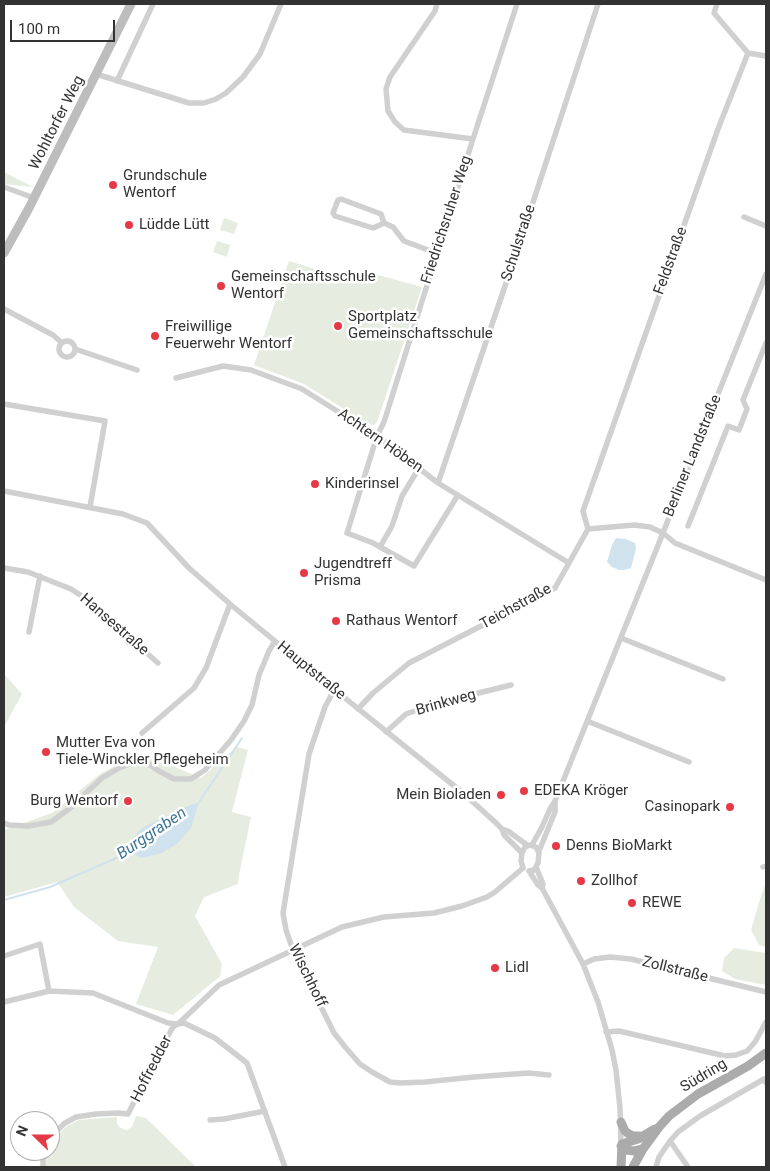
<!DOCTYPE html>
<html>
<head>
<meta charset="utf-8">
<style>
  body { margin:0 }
  #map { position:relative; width:770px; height:1171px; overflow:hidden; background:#fff; font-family:Roboto,sans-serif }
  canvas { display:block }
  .frame { position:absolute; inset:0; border:5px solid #333; pointer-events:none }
  .north { position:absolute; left:10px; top:1111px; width:50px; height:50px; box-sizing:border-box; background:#fff; border:1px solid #adadad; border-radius:50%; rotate:292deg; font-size:14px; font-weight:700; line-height:20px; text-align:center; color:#333 }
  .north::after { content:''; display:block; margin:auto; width:18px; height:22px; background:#e63946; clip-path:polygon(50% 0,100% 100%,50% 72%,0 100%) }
  .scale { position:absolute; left:10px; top:20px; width:105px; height:22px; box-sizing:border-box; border:2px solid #333; border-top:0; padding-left:6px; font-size:15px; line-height:18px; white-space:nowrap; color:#333; -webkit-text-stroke:4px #fff; paint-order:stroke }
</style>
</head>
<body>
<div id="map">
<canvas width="770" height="1171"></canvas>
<div class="frame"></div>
<div class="north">N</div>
<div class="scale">100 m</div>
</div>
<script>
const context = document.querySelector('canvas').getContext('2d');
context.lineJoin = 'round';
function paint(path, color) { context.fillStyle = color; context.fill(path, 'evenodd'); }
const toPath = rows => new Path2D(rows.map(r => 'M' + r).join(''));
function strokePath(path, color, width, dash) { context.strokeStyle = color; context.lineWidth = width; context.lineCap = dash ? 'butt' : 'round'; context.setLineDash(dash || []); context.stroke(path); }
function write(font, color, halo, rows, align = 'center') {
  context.font = font + ' Roboto,sans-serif'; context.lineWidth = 5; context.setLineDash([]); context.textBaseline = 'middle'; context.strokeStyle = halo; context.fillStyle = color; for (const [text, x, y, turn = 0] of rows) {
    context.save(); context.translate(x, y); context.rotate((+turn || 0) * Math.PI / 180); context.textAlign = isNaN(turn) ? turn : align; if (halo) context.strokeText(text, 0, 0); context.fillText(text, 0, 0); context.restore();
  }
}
paint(toPath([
  [4,172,33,187,4,184],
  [224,218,238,223,234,234,220,230],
  [217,241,230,245,227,257,213,252],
  [289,261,363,284,367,272,422,287,377,422,374,425,368,424,304,384,254,365],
  [4,674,22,694,4,727],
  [237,747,248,750,232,812,251,817,239,875,238,884,204,897,195,916,222,964,220,977,213,982,173,1015,136,1004,158,947,118,941,74,907,57,882,4,897,4,830,52,813,100,774,133,756,156,759,201,778],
  [766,882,766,947,759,945,751,930,760,899],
  [734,948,766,953,766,985,735,979,722,971,724,958],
  [136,1116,146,1118,196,1167,45,1167,47,1155,59,1133,67,1126,79,1120,117,1117,117,1123,119,1127,126,1130,132,1127]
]), '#e6ecdf');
paint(toPath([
  [616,538,625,539,635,543,636,549,631,568,624,570,619,570,612,567,607,562,612,545],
  [199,802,191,828,178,843,162,853,142,858,130,853,132,839,142,828,178,810]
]), '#cfe2ee');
strokePath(toPath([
  [199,802,242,738],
  [4,900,50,887,130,852]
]), '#cfe2ee', 2);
strokePath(toPath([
  [437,4,435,11,390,77,386,89,388,111,395,122,404,130,473,139],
  [748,53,766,56],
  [96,74,189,103,204,103,216,99,226,93,243,77,260,54,281,4],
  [117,81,153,4],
  [4,187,34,198],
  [744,217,766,226],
  [384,223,373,228,335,216,333,213,338,200,341,199,381,214,384,223,393,227,404,241,436,253],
  [4,309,53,335,62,343],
  '59 349a8 8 0 1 1 16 0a8 8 0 1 1-16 0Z',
  [75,349,137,370],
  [176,378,223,366,251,370,302,389,377,436,438,483,569,563],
  [4,404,105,421,90,507],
  [438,483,519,245,598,4],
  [4,491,123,514,147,523,189,568,230,604,310,670,463,793,495,822,502,829,504,835,522,853],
  [458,495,414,566,373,543,347,533,377,436,384,422,473,139,517,4],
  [688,526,728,426,739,430,747,409,743,400,766,343],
  [588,529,583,511,718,129,748,53,714,13,717,4],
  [380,547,392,526,402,496,419,468],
  [4,568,28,572,71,589,85,598,158,663],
  [29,632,40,576],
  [621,638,723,679],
  [334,690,325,707,309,754,283,913,286,930,293,950,334,1033,346,1048,360,1064,372,1072,390,1082,400,1083,425,1082,474,1077,528,1073,549,1075],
  [358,709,373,693,409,663,555,588,588,529,634,525,650,527,663,533,675,543,766,580],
  [587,721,689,762],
  [386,732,406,714,438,703,511,685],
  [142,733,194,688,206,668,230,604],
  [4,823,9,825,28,826,51,822,73,806,87,792,102,778,119,768,135,762,147,763,159,771,174,779,191,779,205,770,231,740,244,721,252,705,259,675,269,651,275,641],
  [502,829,508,831,527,845],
  [532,845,542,827,550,809,555,801,663,533,676,499,766,274],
  [539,851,555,812,555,801],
  [536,867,543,884,542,888],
  [763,867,766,866],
  [523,868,521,861,522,853,525,847,530,845,536,847,539,853,538,863,534,870,529,871],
  [529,871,538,885,542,888,583,964,598,1002,612,1050,616,1070,620,1108,621,1145],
  [4,956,40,944,49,991],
  [583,964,594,959,610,957,631,959,766,992],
  [4,1002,49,991,93,993,168,1023,178,1024,184,1023,215,1038,247,1063,285,1167],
  [606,1032,619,1031,725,1056,736,1055,747,1051,755,1042,766,1022],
  [210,1120,224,1119,265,1111],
  [670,1141,688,1167],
  [50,1142,54,1133,65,1123,76,1117,96,1114,118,1113,128,1114,160,1050,173,1027,178,1024,219,985,342,927,384,917,434,913,462,906,487,897,495,892,523,868],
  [43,1167,43,1160,46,1151],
  [656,1167,659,1157,670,1141,678,1132,700,1116,764,1079,766,1083]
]), '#d0d0d0', 5.5);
strokePath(toPath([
  [4,253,29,208,131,4]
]), '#bdbdbd', 9);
strokePath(toPath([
  [621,1122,625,1131,629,1134,633,1136,640,1136],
  [621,1146,626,1150,634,1151,643,1149],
  [621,1167,622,1144,638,1139,655,1129],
  [633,1167,643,1149,659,1127,669,1116,698,1094,748,1066,766,1053]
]), '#ababab', 9);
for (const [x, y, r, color] of [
  [113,185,5,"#e63946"],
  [129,225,5,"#e63946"],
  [221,286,5,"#e63946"],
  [338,326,5,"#e63946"],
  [155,336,5,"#e63946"],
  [315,484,5,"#e63946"],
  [304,573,5,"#e63946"],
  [336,621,5,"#e63946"],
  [46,752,5,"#e63946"],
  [524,791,5,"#e63946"],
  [501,795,5,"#e63946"],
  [128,801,5,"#e63946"],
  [730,807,5,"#e63946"],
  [556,846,5,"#e63946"],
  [581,881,5,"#e63946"],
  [632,903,5,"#e63946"],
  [495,968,5,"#e63946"]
]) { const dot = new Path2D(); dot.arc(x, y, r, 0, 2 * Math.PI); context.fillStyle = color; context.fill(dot); strokePath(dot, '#fff', 2); }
write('15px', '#333', '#fff', [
  ["Wohltorfer Weg",57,123,-63],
  ["Friedrichsruher Weg",447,220,-72],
  ["Schulstraße",519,243,-72],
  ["Feldstraße",671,261,-70],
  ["Achtern Höben",380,441,35],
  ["Berliner Landstraße",693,456,-68],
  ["Teichstraße",516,607,-29],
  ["Hansestraße",114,625,41],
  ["Hauptstraße",311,671,39],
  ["Brinkweg",446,703,-16],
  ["Zollstraße",675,970,14],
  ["Wischhoff",307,976,64],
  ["Hoffredder",152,1069,-63],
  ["Südring",704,1076,-31]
]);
write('15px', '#333', '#fff', [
  ["Grundschule",123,176],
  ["Wentorf",123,193],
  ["Lüdde Lütt",139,225],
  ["Gemeinschaftsschule",231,277],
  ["Wentorf",231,294],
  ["Sportplatz",348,317],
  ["Gemeinschaftsschule",348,334],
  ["Freiwillige",165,327],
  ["Feuerwehr Wentorf",165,344],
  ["Kinderinsel",325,484],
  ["Jugendtreff",314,564],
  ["Prisma",314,581],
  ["Rathaus Wentorf",346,621],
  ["Mutter Eva von",56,743],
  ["Tiele-Winckler Pflegeheim",56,760],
  ["EDEKA Kröger",534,791],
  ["Mein Bioladen",491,795,"right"],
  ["Burg Wentorf",118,801,"right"],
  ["Casinopark",720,807,"right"],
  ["Denns BioMarkt",566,846],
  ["Zollhof",591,881],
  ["REWE",642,903],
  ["Lidl",505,968]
], 'left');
write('italic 16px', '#3f7597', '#fff', [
  ["Burggraben",152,834,-34]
]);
</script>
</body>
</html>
